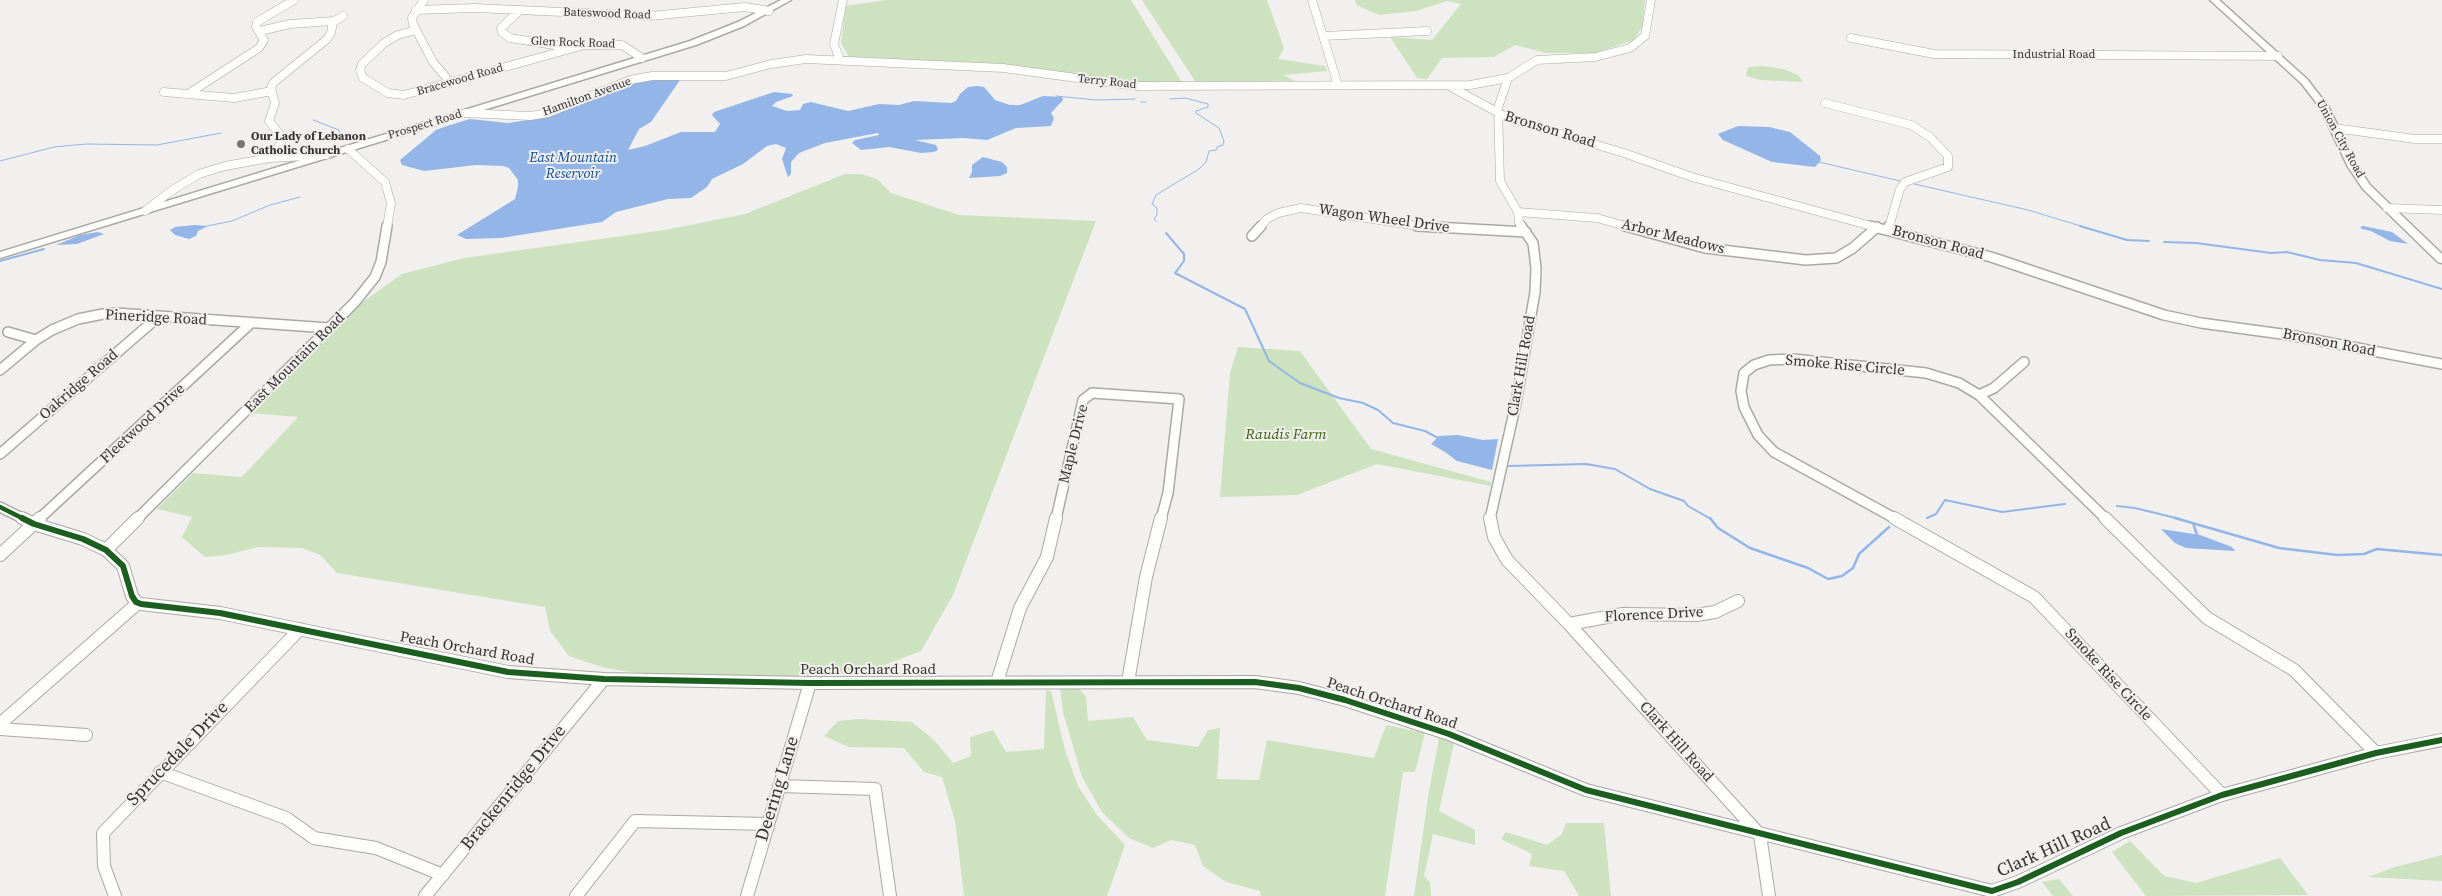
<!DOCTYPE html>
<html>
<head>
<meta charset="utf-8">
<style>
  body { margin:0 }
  canvas { display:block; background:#f1f0ee }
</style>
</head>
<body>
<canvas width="2442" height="896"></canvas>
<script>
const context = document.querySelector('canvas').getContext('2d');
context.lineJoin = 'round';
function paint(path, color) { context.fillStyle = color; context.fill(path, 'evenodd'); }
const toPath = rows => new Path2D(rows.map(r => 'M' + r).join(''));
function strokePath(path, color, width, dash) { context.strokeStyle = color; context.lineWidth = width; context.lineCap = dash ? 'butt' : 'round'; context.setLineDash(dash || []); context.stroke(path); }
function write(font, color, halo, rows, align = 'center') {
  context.font = font + ' "Source Serif 4",serif'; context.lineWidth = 4; context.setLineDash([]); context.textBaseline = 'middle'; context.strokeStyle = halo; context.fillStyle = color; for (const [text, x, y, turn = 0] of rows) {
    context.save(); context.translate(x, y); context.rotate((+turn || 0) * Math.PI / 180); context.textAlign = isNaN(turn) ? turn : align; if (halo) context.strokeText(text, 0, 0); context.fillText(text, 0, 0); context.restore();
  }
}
paint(toPath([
  [886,0,1131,0,1183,84,1134,83,1004,64,849,57,841,43,846,6],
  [1142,0,1267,0,1284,48,1278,59,1325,66,1327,71,1283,75,1297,82,1197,84],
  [1355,0,1645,0,1642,27,1634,40,1595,53,1546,53,1515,45,1494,57,1442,58,1427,79,1417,78,1390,37,1432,40,1461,4,1447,1,1416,11,1379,15,1356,5],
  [1763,66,1783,69,1798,75,1803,82,1761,80,1746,76,1748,67],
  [845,174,861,174,877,179,891,193,959,215,1096,221,953,595,921,651,871,670,800,678,638,673,605,668,569,656,550,631,545,607,337,573,320,555,302,548,258,547,226,555,205,557,182,537,192,517,157,509,193,473,242,477,298,417,251,413,360,304,402,274,464,258,665,230,745,214],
  [1238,347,1300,351,1371,449,1491,482,1491,486,1377,464,1297,495,1220,497,1230,373],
  [1060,687,1077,687,1086,696,1088,721,1133,717,1147,740,1198,747,1208,730,1220,728,1217,779,1259,780,1267,740,1374,758,1386,725,1425,733,1415,772,1403,772,1385,896,1261,896,1260,891,1226,882,1203,866,1195,845,1171,840,1153,848,1129,838,1102,812,1082,777,1063,712],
  [1046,690,1051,691,1065,750,1078,786,1097,815,1125,845,1107,896,964,896,955,821,942,777,924,772,904,748,849,747,824,736,838,721,859,719,912,722,934,740,953,763,971,756,970,737,993,730,1006,752,1044,749],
  [1439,738,1454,743,1439,811,1475,830,1475,845,1433,834,1424,876,1430,882,1431,896,1414,896,1429,791],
  [1566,823,1604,823,1611,896,1579,896,1564,871,1529,866,1532,854,1501,839,1506,832,1547,845,1562,834],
  [2130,841,2164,876,2196,883,2280,858,2308,895,2146,896,2112,852],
  [2442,855,2442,881,2368,877,2395,867],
  [2059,879,2073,896,2053,896,2042,882]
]), '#cde2be');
paint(toPath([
  [643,79,680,80,651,122,639,129,628,150,645,146,681,132,715,132,720,124,712,115,714,112,774,92,792,94,793,96,776,102,772,106,787,111,800,110,803,104,811,102,848,111,879,104,899,105,914,101,951,103,956,101,960,94,968,87,977,86,984,87,995,100,1010,105,1020,105,1043,96,1062,97,1063,100,1051,113,1054,118,1051,126,1016,128,987,140,964,138,915,140,936,145,938,150,934,152,921,153,889,147,861,150,852,143,855,140,879,135,878,133,825,143,799,153,791,162,791,174,788,177,782,159,786,148,776,144,767,146,743,164,712,179,707,187,691,198,668,199,616,212,602,222,501,238,466,239,457,235,515,199,518,187,518,180,509,168,503,166,476,165,424,171,402,165,400,160,436,130,447,126,470,119,508,123,535,119],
  [1738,126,1769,127,1790,132,1820,156,1821,160,1815,167,1772,162,1723,140,1718,134],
  [983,157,1002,162,1007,167,1007,173,1000,176,969,178,972,172,972,165],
  [194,225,208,226,198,231,196,236,189,239,175,235,170,230,175,227],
  [2363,226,2392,232,2408,244,2390,241,2371,231,2362,229,2360,227],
  [98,232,104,234,77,244,56,245,80,235],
  [1458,435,1483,440,1498,439,1492,470,1457,461,1445,452,1431,444,1439,436],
  [2161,529,2200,535,2232,547,2235,551,2186,548,2175,543]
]), '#93b5e7');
strokePath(toPath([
  [1056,96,1096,100,1135,99],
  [1141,102,1146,102],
  [313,120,339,130,340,135,355,138],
  [0,161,54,147,86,144,157,145,221,133],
  [1819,162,1900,181],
  [1910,183,2028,210,2084,227],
  [1157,222,1154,219,1157,215,1157,208,1152,204,1156,195,1199,169,1206,162,1209,151,1216,150,1217,147,1223,145,1224,141,1219,128,1196,113,1196,111,1208,107,1208,104,1185,98,1170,99],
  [207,226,232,221,270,205,300,197]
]), '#93b5e7', 1);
strokePath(toPath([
  [2080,226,2127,240,2149,241],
  [1166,233,1184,254,1184,261,1175,273,1245,309,1269,361,1300,383,1339,398,1363,403,1378,410,1393,423,1425,431,1438,438],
  [2164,242,2196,243,2271,253,2287,252,2320,260,2356,263,2442,289],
  [0,261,44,249],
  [1509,466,1586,464,1615,469,1650,489,1684,501,1688,506,1711,519],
  [2117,506,2135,508,2180,519],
  [1927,518,1936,514,1945,500,2002,512,2065,504]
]), '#93b5e7', 2);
strokePath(toPath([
  [1710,518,1718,528,1750,548,1808,568,1828,579,1842,576,1853,568,1859,554,1889,527],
  [2175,518,2279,548,2337,555,2364,554,2377,549,2442,555],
  [2193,523,2197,535]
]), '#93b5e7', 2.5);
const minorFar2 = toPath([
  [424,0,412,18,413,24,433,62,451,83],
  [1312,0,1338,85],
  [416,10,475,8,650,16,745,7,769,11],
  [520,10,501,28,502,32,510,38,554,45,622,45,642,58],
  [416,30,398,35,384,43,362,64,360,70,363,78,388,93,404,95,581,46],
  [260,31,290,24,334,21],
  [1324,36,1427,31],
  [1851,38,1934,54,2278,56],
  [840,60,834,44,843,0],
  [1508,78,1498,108,1500,181,1518,212,1519,222,1522,227],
  [1451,87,1508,118,1624,153,1692,177,1875,227],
  [164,92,234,98,272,91],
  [188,94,259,48,264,40,256,27,257,22,294,0],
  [1825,103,1911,125,1930,137,1948,156,1948,167,1905,182,1900,189,1889,227],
  [465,113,530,116,548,113,630,80,652,76,726,76,771,64,806,59,1003,68,1136,86,1470,85,1508,78,1537,60,1595,57,1630,48,1645,36,1651,0],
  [2334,128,2415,139,2442,139],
  [348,149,385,182,391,203,387,227],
  [272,158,283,138,269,121,275,103,271,88,273,83,326,40,331,33,333,22,343,16],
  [2387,208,2442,210],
  [145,211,171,191,199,174,225,166,270,158,326,155],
  [1518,212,1597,218,1629,227],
  [1260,227,1267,219,1278,213,1301,208,1425,227]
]);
const minorFar1 = toPath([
  [1417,226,1526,232],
  [1625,226,1705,248,1806,260,1836,258,1853,248,1877,227],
  [1870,226,1991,257,2164,315,2201,323,2289,335,2442,364],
  [1888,230,1889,226],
  [1252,236,1261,226],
  [8,332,36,340],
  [0,370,36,340,52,330,78,319,103,314,116,313,329,328],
  [1979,395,1994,388,2024,362],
  [0,454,158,317],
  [0,507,24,519],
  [39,519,251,323],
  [137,519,355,302,375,277,381,262,387,226],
  [1056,519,1083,400,1092,393,1179,399,1168,493,1161,519],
  [1490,519,1516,403,1535,292,1536,268,1533,243,1521,226],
  [1896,519,1774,452,1758,435,1744,407,1741,391,1744,373,1754,365,1769,360,1793,359,1926,373,1959,383,1979,395,2106,519]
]);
const minor = toPath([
  [22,518,34,524,83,539,106,550,123,566,132,596,136,602,141,604,220,613,508,672,604,679,810,683,1255,682,1299,688,1345,700,1449,734,1586,790,1992,891,2018,882,2121,833,2222,795,2376,753,2442,740],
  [1490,518,1494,537,1507,560,1569,624,1760,835],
  [1894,518,2034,597,2222,795],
  [2105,518,2207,618,2294,670,2376,753],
  [106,550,138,518],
  [0,555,40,518],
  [1569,624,1623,614,1696,615,1715,612,1738,601],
  [997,682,1020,608,1047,557,1056,518],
  [1128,682,1146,577,1161,518],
  [0,724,138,603],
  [0,729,86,735],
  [160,772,286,818,314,838,376,848,443,875],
  [779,786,875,789,890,896],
  [1760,835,1769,896],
  [115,896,104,866,103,833,300,629],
  [425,896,604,679],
  [576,896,635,821,768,824],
  [747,896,810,683]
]);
const major = toPath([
  [781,0,791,0,744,26,696,45,0,258,0,252,690,41,738,22,781,0],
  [2210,0,2219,0,2307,79,2328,106,2358,167,2370,185,2442,254,2442,263,2438,262,2363,189,2348,167,2319,106,2301,83,2210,0]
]);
strokePath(minorFar2, '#aaa9a8', 9);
strokePath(minorFar1, '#aaa9a8', 12);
strokePath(minor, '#aaa9a8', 14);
strokePath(major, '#aaa9a8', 3);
strokePath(minorFar2, '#fdfdfc', 8);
strokePath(minorFar1, '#fdfdfc', 9);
strokePath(minor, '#fdfdfc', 12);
paint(major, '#fdfdfc');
strokePath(toPath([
  [0,507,24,519]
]), '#1b5e20', 4.5);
strokePath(toPath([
  [22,518,34,524,83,539,106,550,123,566,132,596,136,602,141,604,220,613,508,672,604,679,810,683,1255,682,1299,688,1345,700,1449,734,1586,790,1992,891,2018,882,2121,833,2222,795,2376,753,2442,740]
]), '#1b5e20', 6);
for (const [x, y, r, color] of [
  [241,144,5,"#777674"]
]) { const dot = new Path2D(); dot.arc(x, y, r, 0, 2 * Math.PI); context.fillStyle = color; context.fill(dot); strokePath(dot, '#f2f0ed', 2); }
write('12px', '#353433', '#f2f0ed', [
  ["Bateswood Road",607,14,2],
  ["Glen Rock Road",573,43,2],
  ["Industrial Road",2054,55],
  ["Bracewood Road",460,80,-16],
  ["Terry Road",1107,82,6],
  ["Hamilton Avenue",587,97,-20],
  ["Prospect Road",425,125,-17],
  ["Union City Road",2340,139,61]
]);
write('bold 12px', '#353433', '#f2f0ed', [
  ["Our Lady of Lebanon",251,137],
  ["Catholic Church",251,151]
], 'left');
write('italic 14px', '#08499d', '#f2f0ed', [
  ["East Mountain",573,158],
  ["Reservoir",573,174]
]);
write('15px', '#353433', '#f2f0ed', [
  ["Bronson Road",1550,130,17],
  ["Wagon Wheel Drive",1384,219,8],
  ["Arbor Meadows",1673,237,14],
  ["Bronson Road",1938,243,15],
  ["Pineridge Road",156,318,3],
  ["Bronson Road",2329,343,11],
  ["East Mountain Road",295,363,-45],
  ["Clark Hill Road",1522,366,-80],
  ["Smoke Rise Circle",1845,366,5],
  ["Oakridge Road",79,385,-41],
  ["Fleetwood Drive",143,424,-43],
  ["Maple Drive",1074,444,-76],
  ["Florence Drive",1654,615,-3],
  ["Peach Orchard Road",467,649,10],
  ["Peach Orchard Road",868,670],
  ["Smoke Rise Circle",2108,675,47],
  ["Peach Orchard Road",1392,704,18],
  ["Clark Hill Road",1676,742,48]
]);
write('italic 15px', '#376310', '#f2f0ed', [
  ["Raudis Farm",1286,435]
]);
write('18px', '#353433', '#f2f0ed', [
  ["Sprucedale Drive",178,754,-46],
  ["Brackenridge Drive",514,788,-51],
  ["Deering Lane",778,789,-73],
  ["Clark Hill Road",2054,848,-24]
]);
</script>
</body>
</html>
